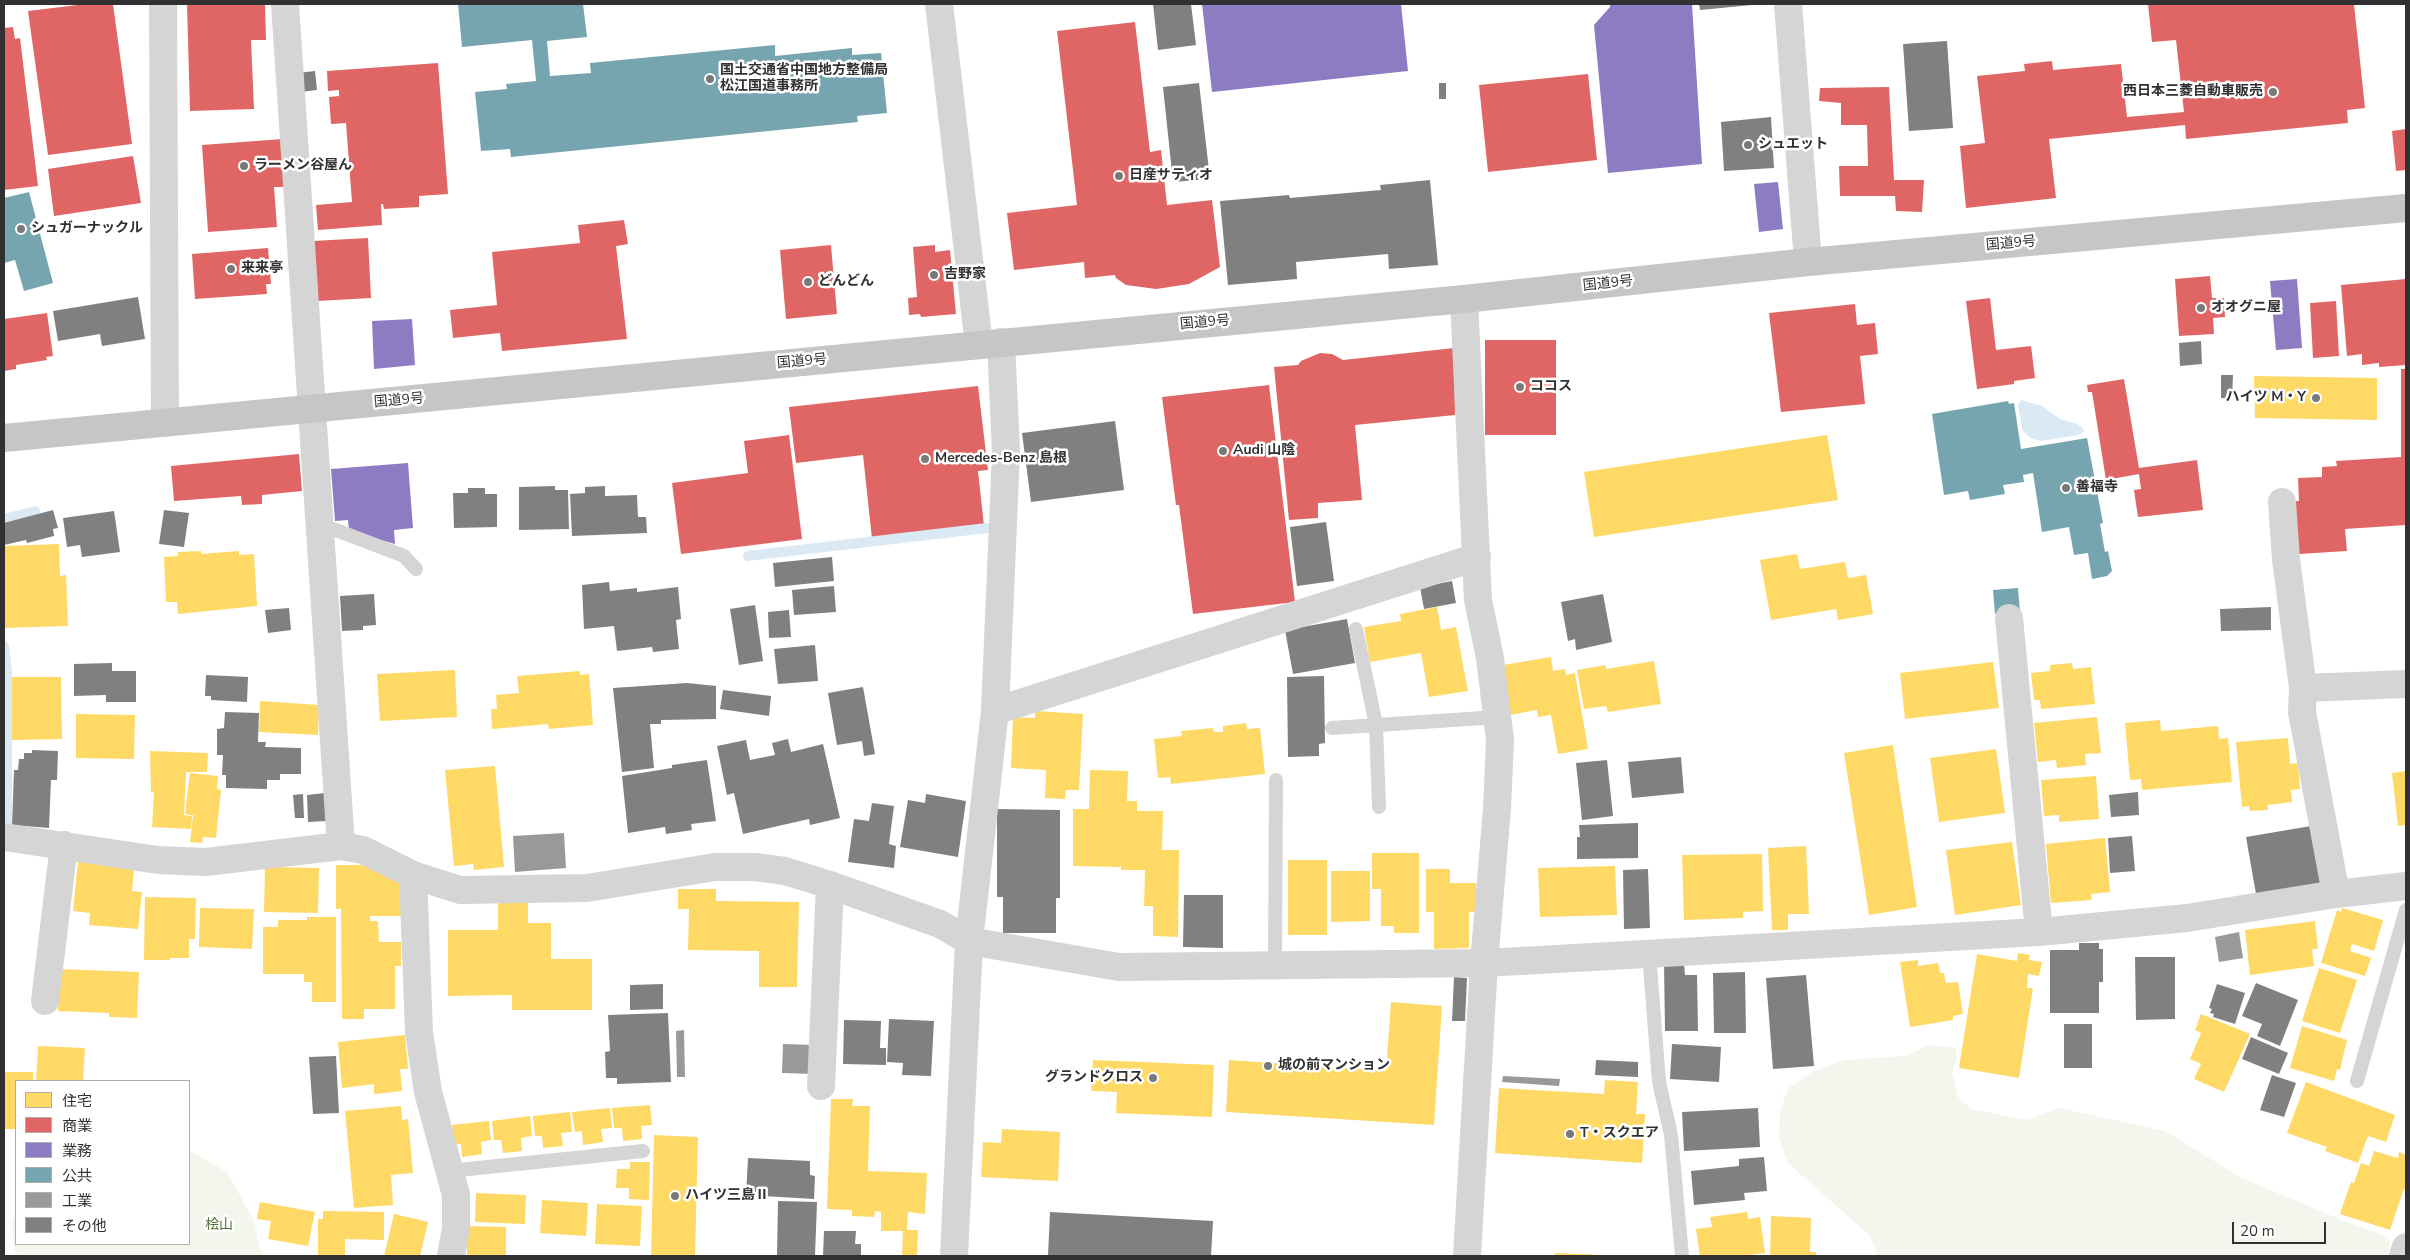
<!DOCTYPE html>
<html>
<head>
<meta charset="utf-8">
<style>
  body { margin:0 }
  #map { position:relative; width:2410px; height:1260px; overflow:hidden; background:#fff; font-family:"Nunito Sans","Noto Sans JP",sans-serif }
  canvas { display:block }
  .frame { position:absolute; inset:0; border:5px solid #313131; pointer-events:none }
  .legend { position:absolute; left:15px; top:1080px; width:175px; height:165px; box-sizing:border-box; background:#fff; border:1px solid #adadad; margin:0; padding:6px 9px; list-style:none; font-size:15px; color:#313131 }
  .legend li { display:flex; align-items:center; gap:10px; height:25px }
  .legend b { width:25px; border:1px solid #adadad }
  .scale { position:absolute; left:2232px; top:1222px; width:94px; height:22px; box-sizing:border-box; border:2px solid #313131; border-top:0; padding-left:6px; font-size:15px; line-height:18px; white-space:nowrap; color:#313131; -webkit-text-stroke:4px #fff; paint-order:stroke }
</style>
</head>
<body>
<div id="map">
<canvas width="2410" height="1260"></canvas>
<div class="frame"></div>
<ul class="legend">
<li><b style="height:14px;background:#ffd966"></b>住宅</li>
<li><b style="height:14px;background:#e06666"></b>商業</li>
<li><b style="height:14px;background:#8e7cc3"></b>業務</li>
<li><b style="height:14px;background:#76a5af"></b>公共</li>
<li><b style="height:14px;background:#999"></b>工業</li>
<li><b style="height:14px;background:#808080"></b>その他</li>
</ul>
<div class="scale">20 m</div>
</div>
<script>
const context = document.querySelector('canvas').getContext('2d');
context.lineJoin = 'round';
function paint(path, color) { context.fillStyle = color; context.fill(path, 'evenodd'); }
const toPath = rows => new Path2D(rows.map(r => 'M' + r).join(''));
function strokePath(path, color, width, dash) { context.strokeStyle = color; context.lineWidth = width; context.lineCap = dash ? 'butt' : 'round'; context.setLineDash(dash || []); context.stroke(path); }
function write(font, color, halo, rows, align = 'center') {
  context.font = font + ' "Nunito Sans","Noto Sans JP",sans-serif'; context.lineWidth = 5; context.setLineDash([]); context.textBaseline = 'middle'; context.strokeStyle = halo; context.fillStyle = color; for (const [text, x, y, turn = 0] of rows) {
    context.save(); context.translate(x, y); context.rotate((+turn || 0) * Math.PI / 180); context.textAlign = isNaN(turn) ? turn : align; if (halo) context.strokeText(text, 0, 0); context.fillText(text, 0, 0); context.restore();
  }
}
paint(toPath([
  [1928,1045,1955,1048,1957,1057,1952,1072,1958,1097,1971,1109,2027,1120,2059,1108,2165,1131,2242,1178,2344,1221,2381,1234,2390,1241,2388,1256,1878,1256,1870,1236,1787,1162,1779,1138,1780,1113,1788,1088,1814,1071,1845,1060,1906,1056],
  [189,1150,227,1172,254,1221,259,1245,264,1256,18,1256,14,1249,12,1224,16,1213,16,1244,189,1244]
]), '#f2f6ed');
paint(toPath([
  [2021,400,2042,406,2060,419,2077,424,2083,428,2084,432,2078,435,2041,441,2030,438,2022,430,2018,405]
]), '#dbe9f4');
paint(toPath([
  [2254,376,2377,378,2377,420,2255,418],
  [1827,435,1838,500,1594,537,1584,472],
  [59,544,60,576,66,575,68,626,4,628,4,546],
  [201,551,201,554,239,551,239,555,254,554,257,606,178,614,177,602,166,602,164,557,178,556,178,552],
  [1797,554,1800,569,1845,562,1848,578,1866,575,1873,614,1838,620,1836,609,1771,620,1760,560],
  [1437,607,1441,630,1456,627,1468,691,1429,697,1421,653,1370,662,1364,627,1401,621,1400,614],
  [1551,657,1553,671,1565,669,1566,675,1575,673,1588,749,1558,754,1551,715,1538,717,1537,710,1505,716,1497,666],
  [1654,661,1661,704,1608,712,1606,706,1584,709,1577,670,1606,665,1606,669],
  [1993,662,1999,708,1905,719,1900,673],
  [2072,663,2073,669,2091,667,2095,704,2041,709,2040,700,2034,700,2031,673,2050,671,2050,665],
  [455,670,457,717,380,721,377,674],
  [580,671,580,675,589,674,593,725,549,729,548,724,492,729,491,709,497,709,496,695,519,693,517,676],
  [12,677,61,677,62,739,12,740],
  [260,701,319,705,318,735,259,732],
  [1035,711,1083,714,1079,790,1066,790,1065,799,1045,798,1046,770,1011,768,1013,717,1035,718],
  [76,714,135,715,134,759,76,758],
  [2097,717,2101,753,2085,754,2086,765,2057,768,2056,760,2038,762,2034,723],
  [2160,720,2161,731,2218,726,2219,739,2228,738,2232,782,2142,790,2141,779,2130,780,2125,723],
  [1246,723,1247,729,1260,728,1265,774,1171,784,1170,777,1158,778,1154,739,1182,736,1181,731,1213,728,1214,732,1223,732,1223,726],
  [2288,738,2290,764,2298,763,2300,789,2291,790,2292,802,2267,805,2268,810,2250,811,2249,806,2242,807,2236,742],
  [1893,745,1917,907,1869,915,1844,753],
  [1996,749,2005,813,1939,822,1930,758],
  [150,751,208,753,207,772,186,772,184,815,192,816,191,829,152,827,154,792,151,792],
  [495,766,504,867,474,870,473,864,454,866,445,770],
  [1090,770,1128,771,1127,801,1137,801,1137,811,1163,811,1162,850,1179,850,1178,937,1153,936,1153,906,1144,906,1145,870,1121,870,1121,867,1073,866,1073,809,1089,809],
  [2406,771,2406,825,2398,826,2392,773],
  [190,773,218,776,217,789,221,790,216,838,203,837,202,843,190,842,193,816,196,816,185,814],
  [2096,776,2099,819,2059,822,2059,815,2044,816,2041,780],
  [2105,838,2110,892,2091,894,2092,900,2051,903,2046,844],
  [2012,842,2021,905,1955,915,1946,850],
  [1806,846,1809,914,1788,914,1788,930,1772,930,1768,848],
  [1372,853,1419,853,1419,933,1394,933,1394,926,1381,926,1381,889,1372,889],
  [1762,854,1763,911,1743,912,1743,918,1684,920,1682,855],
  [1288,860,1327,860,1327,935,1288,935],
  [78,861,134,869,132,891,142,892,138,929,89,925,90,913,73,911],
  [336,865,372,865,399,874,407,916,370,916,370,921,378,921,379,942,401,942,401,966,395,966,395,1009,364,1009,364,1019,342,1019,341,909,336,909],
  [1615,866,1617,915,1540,917,1538,868],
  [265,867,319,868,318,913,264,912],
  [1426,869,1450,869,1450,883,1476,883,1476,912,1469,912,1469,948,1434,949,1434,912,1426,912],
  [1331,871,1370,871,1370,921,1331,922],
  [678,889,716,889,716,901,799,902,797,987,759,987,759,951,688,950,689,909,678,909],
  [145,897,196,898,195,939,189,939,189,958,170,958,170,960,144,960],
  [498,899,528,899,528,923,551,923,551,959,592,959,592,1010,512,1010,512,995,448,996,448,930,498,930],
  [200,908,254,909,252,949,199,947],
  [2342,908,2383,920,2374,951,2352,944,2350,951,2371,958,2365,976,2321,963,2337,910,2341,912],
  [307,917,336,917,336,1002,312,1002,312,982,304,982,304,974,263,974,263,927,278,927,278,920,307,920],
  [2315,921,2318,949,2312,949,2314,966,2250,975,2245,930],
  [2018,953,2030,955,2029,960,2042,962,2039,976,2028,974,2027,988,2033,988,2019,1078,1959,1068,1977,954,2017,961],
  [1918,960,1918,966,1938,963,1940,973,1944,973,1946,983,1958,982,1963,1014,1953,1016,1953,1020,1910,1027,1900,962],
  [2319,968,2357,980,2340,1033,2302,1021],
  [59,969,139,972,137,1018,109,1017,109,1013,58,1011],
  [1391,1002,1442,1006,1434,1125,1226,1112,1229,1060,1386,1071],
  [2201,1014,2250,1034,2224,1092,2194,1079,2201,1064,2190,1059,2201,1033,2195,1030],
  [2302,1026,2347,1040,2340,1070,2337,1069,2334,1081,2290,1068],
  [405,1035,408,1069,400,1069,402,1091,374,1094,374,1084,342,1088,338,1042],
  [38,1046,85,1048,83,1081,36,1081],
  [1093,1060,1214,1065,1212,1117,1116,1113,1117,1092,1091,1091],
  [4,1072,33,1072,33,1081,16,1081,16,1129,4,1129],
  [1605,1080,1638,1082,1636,1114,1645,1114,1642,1163,1495,1153,1499,1088,1604,1094],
  [2306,1082,2395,1115,2386,1142,2368,1136,2358,1163,2325,1151,2327,1147,2287,1133],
  [831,1099,853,1099,852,1106,870,1106,868,1171,927,1173,925,1214,908,1212,907,1230,918,1230,917,1256,902,1256,903,1231,881,1231,881,1212,875,1211,874,1217,852,1216,852,1210,827,1209],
  [650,1105,652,1125,641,1126,642,1139,623,1141,622,1128,614,1128,612,1108],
  [401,1106,402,1120,408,1119,413,1173,391,1175,393,1205,354,1208,345,1111],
  [610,1108,612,1128,601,1129,603,1142,583,1145,582,1131,575,1132,572,1112],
  [570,1112,572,1132,561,1133,563,1146,543,1148,542,1136,535,1136,533,1116],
  [530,1116,532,1136,521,1138,522,1151,503,1153,501,1140,494,1140,492,1121],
  [489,1121,491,1140,481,1142,482,1154,462,1157,461,1144,454,1145,452,1125],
  [1002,1129,1060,1132,1058,1181,981,1177,983,1142,1001,1143],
  [654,1135,698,1137,695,1256,651,1256],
  [2374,1151,2398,1158,2399,1152,2406,1155,2406,1190,2404,1189,2390,1230,2340,1214,2351,1182,2354,1183,2361,1163,2369,1166],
  [630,1162,650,1162,649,1200,629,1199,629,1188,616,1188,617,1169,630,1169],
  [476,1193,526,1195,525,1224,475,1222],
  [542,1200,588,1203,586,1236,540,1233],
  [260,1202,315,1212,308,1246,268,1239,271,1221,257,1219],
  [597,1204,642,1206,640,1246,595,1244],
  [323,1211,384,1212,384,1240,345,1239,345,1256,318,1256,318,1219,323,1219],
  [1747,1212,1748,1219,1760,1217,1765,1253,1740,1256,1700,1256,1696,1229,1712,1227,1710,1217],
  [394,1214,428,1222,420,1256,384,1256],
  [1771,1216,1811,1218,1810,1252,1816,1252,1816,1256,1770,1256],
  [467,1226,506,1227,506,1256,467,1256],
  [1555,1253,1604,1255,1604,1256,1555,1256]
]), '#ffd966');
paint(toPath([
  [86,4,113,4,132,144,48,155,28,11],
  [187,4,265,4,266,40,251,40,254,109,190,111],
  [2148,4,2354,4,2365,108,2347,110,2348,123,2186,139,2185,125,2049,139,2056,198,1966,208,1960,146,1985,143,1977,76,2025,71,2024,64,2052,61,2053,70,2121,64,2127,117,2184,112,2176,40,2152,42],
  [1135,22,1150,152,1161,150,1167,205,1212,200,1220,267,1189,284,1156,289,1126,285,1116,278,1115,275,1085,278,1084,262,1014,270,1007,213,1077,205,1057,31],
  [13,27,15,39,20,38,38,186,4,190,4,28],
  [438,63,448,194,419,196,419,207,384,209,383,204,381,204,382,225,318,230,316,205,352,202,346,123,331,124,329,97,339,96,339,90,328,91,327,71],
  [1588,74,1597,160,1488,172,1479,85],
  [1889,87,1894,180,1924,180,1922,212,1896,211,1895,196,1840,196,1839,166,1868,166,1867,125,1841,125,1841,103,1819,101,1820,88],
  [2406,129,2406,170,2396,171,2392,131],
  [283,139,286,187,274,187,277,227,208,232,202,145],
  [133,156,141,203,54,216,48,169],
  [624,220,628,244,616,246,627,339,502,351,500,333,453,338,450,310,497,305,492,252,580,243,578,225],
  [368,238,371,298,317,301,313,241],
  [831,245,837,314,786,319,780,250],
  [935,245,935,252,950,250,956,314,921,317,920,314,909,315,908,298,917,297,913,247],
  [268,248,271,284,266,284,267,294,195,299,192,254],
  [2210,276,2212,298,2224,298,2225,317,2213,318,2214,334,2179,336,2175,279],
  [2406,279,2406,365,2379,367,2379,363,2362,365,2362,354,2347,356,2341,285],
  [1990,298,1996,350,2031,346,2035,378,2014,381,2014,384,1977,389,1966,301],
  [2336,301,2339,356,2313,358,2310,303],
  [1855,304,1857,325,1875,323,1878,354,1860,356,1865,404,1781,412,1769,313],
  [47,313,53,356,46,357,47,360,16,365,16,369,4,371,4,319],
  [1485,340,1556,340,1556,435,1485,435],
  [1454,348,1455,415,1355,425,1362,500,1318,503,1318,518,1289,520,1274,367,1298,365,1301,361,1320,353,1332,354,1343,360],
  [2401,369,2406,369,2406,525,2345,529,2347,551,2299,554,2295,501,2299,501,2298,478,2322,477,2322,467,2337,466,2336,461,2401,457],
  [2124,379,2139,468,2197,460,2203,510,2138,517,2134,490,2141,489,2139,474,2106,480,2092,392,2088,392,2087,385],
  [1269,385,1295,602,1193,614,1179,505,1176,505,1162,397],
  [978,386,988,470,978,471,984,526,872,539,863,455,796,463,789,407],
  [789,435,802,539,681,554,672,483,748,473,744,441],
  [299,454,302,491,262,495,262,504,242,505,241,496,174,501,171,466]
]), '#e06666');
paint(toPath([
  [1202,4,1401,4,1408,71,1212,92],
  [1610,4,1692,4,1702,164,1608,173,1594,25,1610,7],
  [1778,182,1783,229,1759,232,1754,184],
  [2297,279,2302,348,2276,350,2270,281],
  [412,319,415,365,374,369,372,321],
  [408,463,413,528,394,530,395,544,349,531,348,520,335,521,331,469]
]), '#8e7cc3');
paint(toPath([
  [458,4,583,4,587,37,547,41,550,76,591,73,590,63,775,45,775,56,852,48,852,55,881,53,887,113,857,116,858,122,511,157,510,149,481,151,475,92,507,89,506,84,536,81,532,40,462,47],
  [29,192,53,283,24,291,15,260,4,263,4,198],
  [2008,401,2009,404,2014,403,2021,449,2087,438,2103,523,2100,524,2105,552,2108,551,2112,571,2107,576,2092,579,2088,553,2074,555,2069,527,2042,532,2033,473,2023,475,2024,482,2003,485,2005,494,1970,500,1968,491,1944,495,1932,414],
  [2018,588,2020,612,1995,614,1993,590]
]), '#76a5af');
paint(toPath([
  [564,833,566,868,515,872,513,836],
  [2239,932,2243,958,2219,962,2215,937],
  [684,1030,685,1077,677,1077,676,1031],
  [783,1044,815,1045,814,1074,782,1073],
  [1503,1076,1560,1079,1559,1086,1502,1082]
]), '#999');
strokePath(toPath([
  [4,519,35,511],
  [748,556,987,528],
  [4,646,7,672,7,827]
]), '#dbe9f4', 10);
paint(toPath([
  [1153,4,1191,4,1196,45,1158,50],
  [1699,4,1752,4,1752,5,1700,10],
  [1947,41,1953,128,1909,131,1903,44],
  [315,71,317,90,300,92,298,73],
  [1199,83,1210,179,1173,182,1163,87],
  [1439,83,1446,83,1446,99,1439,99],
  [1771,117,1774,168,1724,171,1721,122],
  [1430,180,1438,265,1389,269,1388,254,1296,262,1297,279,1228,285,1220,201,1289,195,1290,198,1381,190,1380,185],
  [138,297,145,339,102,346,100,334,58,341,53,311],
  [2201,341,2202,364,2180,366,2179,343],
  [2221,375,2233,375,2232,399,2221,398],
  [1115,421,1124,490,1031,502,1022,433],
  [555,486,555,490,568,490,569,529,519,530,519,487],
  [605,486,605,496,637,495,638,517,646,517,647,533,572,536,570,494,585,493,585,487],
  [468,488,485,488,485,494,497,494,497,527,454,528,453,493,468,493],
  [53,510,58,528,53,529,54,536,27,543,26,540,4,545,4,523],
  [164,510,189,513,184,547,159,544],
  [114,511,120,552,82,557,80,545,67,547,63,518],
  [1326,522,1334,581,1297,586,1290,527],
  [832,557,834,581,775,587,773,563],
  [1452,581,1456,603,1424,609,1420,587],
  [609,582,610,591,637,588,637,592,678,587,681,619,676,620,679,649,653,652,652,647,617,651,614,626,584,629,582,585],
  [834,586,836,612,794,615,792,590],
  [374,594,376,625,363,626,363,630,342,631,340,596],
  [1603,594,1612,642,1576,650,1575,639,1568,641,1561,602],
  [755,605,763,661,739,665,730,609],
  [2271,607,2271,630,2221,631,2220,609],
  [289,608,291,630,268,633,265,610],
  [789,610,791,637,769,638,768,612],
  [1347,619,1355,663,1293,674,1285,630],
  [815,645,818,681,778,684,774,649],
  [112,663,112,671,136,671,136,702,106,702,106,695,74,696,74,664],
  [206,675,248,677,247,702,211,700,211,696,205,696],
  [1324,676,1325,743,1319,744,1319,756,1288,757,1287,677],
  [687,683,716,686,716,719,661,720,661,724,650,724,654,768,622,772,613,688],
  [863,687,875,754,864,756,862,741,837,745,828,693],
  [723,690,771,696,769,716,720,709],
  [225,712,259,713,258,742,266,742,265,747,301,748,301,774,280,774,280,780,267,780,267,789,226,788,226,775,222,775,223,755,217,755,217,729,224,728],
  [788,739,791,752,823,744,840,818,810,825,809,819,743,834,734,793,727,795,717,746,746,740,750,760,775,755,772,743],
  [32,750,58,751,57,780,51,780,49,828,12,825,14,770,18,770,19,759,24,759,24,753,32,753],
  [1681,757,1684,793,1632,798,1628,762],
  [707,760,716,821,691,824,692,830,666,834,665,827,628,833,622,776,672,768,672,765],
  [1607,760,1613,816,1582,820,1576,763],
  [2138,792,2139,815,2111,817,2109,795],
  [325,793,327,821,308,822,307,795],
  [303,794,304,818,295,818,293,795],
  [926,794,966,801,958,857,900,847,908,800,925,803],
  [872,803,894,806,889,844,896,846,894,868,848,862,854,819,869,821],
  [997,809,1060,810,1060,898,1056,898,1056,933,1003,933,1003,897,997,897],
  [1638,823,1638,858,1577,859,1577,837,1580,837,1579,825],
  [2311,826,2321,883,2256,894,2246,837],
  [2132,836,2135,871,2110,873,2108,838],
  [1648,869,1650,928,1624,929,1623,870],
  [1184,895,1223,895,1223,948,1183,947],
  [2079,943,2099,943,2099,949,2103,949,2103,982,2099,982,2099,1013,2050,1013,2050,950,2079,950],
  [2135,957,2175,957,2175,1019,2136,1020],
  [1664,964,1684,964,1685,975,1697,975,1698,1031,1665,1031],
  [1745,972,1746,1033,1714,1033,1713,973],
  [1806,975,1814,1066,1773,1069,1766,978],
  [1454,977,1467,978,1465,1021,1452,1021],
  [2256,983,2298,1000,2280,1046,2257,1036,2262,1024,2242,1016],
  [663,984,663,1009,630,1010,630,985],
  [2217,984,2245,993,2235,1024,2213,1017,2214,1014,2210,1013,2212,1009,2209,1008],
  [668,1013,671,1082,617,1084,617,1078,606,1078,605,1052,610,1051,608,1015],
  [889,1019,934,1021,931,1076,902,1075,903,1063,887,1062],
  [844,1020,881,1021,880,1048,886,1048,886,1065,843,1064],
  [2064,1024,2092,1024,2092,1068,2064,1068],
  [2251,1037,2288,1053,2279,1074,2242,1059],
  [1672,1044,1721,1047,1719,1082,1670,1079],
  [336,1056,339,1113,313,1114,309,1057],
  [1596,1060,1638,1062,1638,1077,1595,1075],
  [2272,1075,2296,1083,2284,1117,2260,1110],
  [1758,1108,1760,1147,1684,1151,1682,1112],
  [1764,1157,1767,1191,1744,1193,1745,1200,1694,1205,1691,1171,1739,1166,1739,1159],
  [748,1158,810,1161,810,1175,815,1176,814,1199,746,1195],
  [778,1201,817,1202,815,1256,777,1256],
  [1050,1212,1213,1221,1211,1256,1048,1256],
  [824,1231,856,1231,855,1244,861,1244,861,1256,823,1256]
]), '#808080');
strokePath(toPath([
  [319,527,328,527,404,556,416,569],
  [1356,629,1376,725,1379,807],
  [1332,728,1498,717],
  [1649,953,1659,1082,1671,1135,1682,1256],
  [1275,965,1276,780],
  [2357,1081,2406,910],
  [449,1171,643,1151]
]), '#d5d5d5', 14);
strokePath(toPath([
  [163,4,165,423],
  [285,4,341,846],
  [939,4,979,345],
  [1788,4,1808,262],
  [1464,299,1478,600,1490,658,1500,740,1497,809,1484,963,1467,1256],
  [2282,502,2286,559,2303,688,2302,712,2336,894],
  [2009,618,2039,932],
  [2303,688,2406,684],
  [995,711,1477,557],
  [4,837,158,860,206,862,341,846,363,850,413,875,460,890,587,888,715,867,755,867,785,871,830,885,940,924,969,941,1119,967,1484,963,2039,932,2187,918,2336,894,2406,886],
  [413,875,419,1032,428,1092,456,1195,456,1228,451,1256],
  [45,1001,64,845],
  [821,1086,830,885],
  [954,1256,969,941,995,711,1006,452,1001,342],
  [2403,1256,2406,1247]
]), '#d5d5d5', 28);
strokePath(toPath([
  [4,438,1464,299,1808,262,2406,208]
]), '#c6c6c6', 28);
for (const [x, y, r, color] of [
  [710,79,5,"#797979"],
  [2273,92,5,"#797979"],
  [1748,145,5,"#797979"],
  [244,166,5,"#797979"],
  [1119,176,5,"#797979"],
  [21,229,5,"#797979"],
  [231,269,5,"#797979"],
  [934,275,5,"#797979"],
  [808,282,5,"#797979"],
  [2201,308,5,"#797979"],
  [1520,387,5,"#797979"],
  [2316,398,5,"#797979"],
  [1223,451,5,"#797979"],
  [925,459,5,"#797979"],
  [2066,488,5,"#797979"],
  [1268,1066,5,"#797979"],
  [1153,1078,5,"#797979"],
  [1570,1134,5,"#797979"],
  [675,1196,5,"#797979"]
]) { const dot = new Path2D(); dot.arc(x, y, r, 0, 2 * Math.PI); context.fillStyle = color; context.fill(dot); strokePath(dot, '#fff', 2); }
write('bold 14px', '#313131', '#fff', [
  ["国土交通省中国地方整備局",720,71],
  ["松江国道事務所",720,87],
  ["西日本三菱自動車販売",2263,92,"right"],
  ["シュエット",1758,145],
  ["ラーメン谷屋ん",254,166],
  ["日産サティオ",1129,176],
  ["シュガーナックル",31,229],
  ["来来亭",241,269],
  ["吉野家",944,275],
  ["どんどん",818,282],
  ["オオグニ屋",2211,308],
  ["ココス",1530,387],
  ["ハイツ M・Y",2306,398,"right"],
  ["Audi 山陰",1233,451],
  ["Mercedes-Benz 島根",935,459],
  ["善福寺",2076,488],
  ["城の前マンション",1278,1066],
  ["グランドクロス",1143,1078,"right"],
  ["T・スクエア",1580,1134],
  ["ハイツ三島Ⅱ",685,1196]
], 'left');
write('14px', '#313131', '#fff', [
  ["国道9号",2011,244,-5],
  ["国道9号",1608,284,-6],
  ["国道9号",1205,323,-5],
  ["国道9号",802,362,-5],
  ["国道9号",399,401,-5]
]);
write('14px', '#53703b', '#fff', [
  ["桧山",219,1226]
]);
</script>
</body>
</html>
